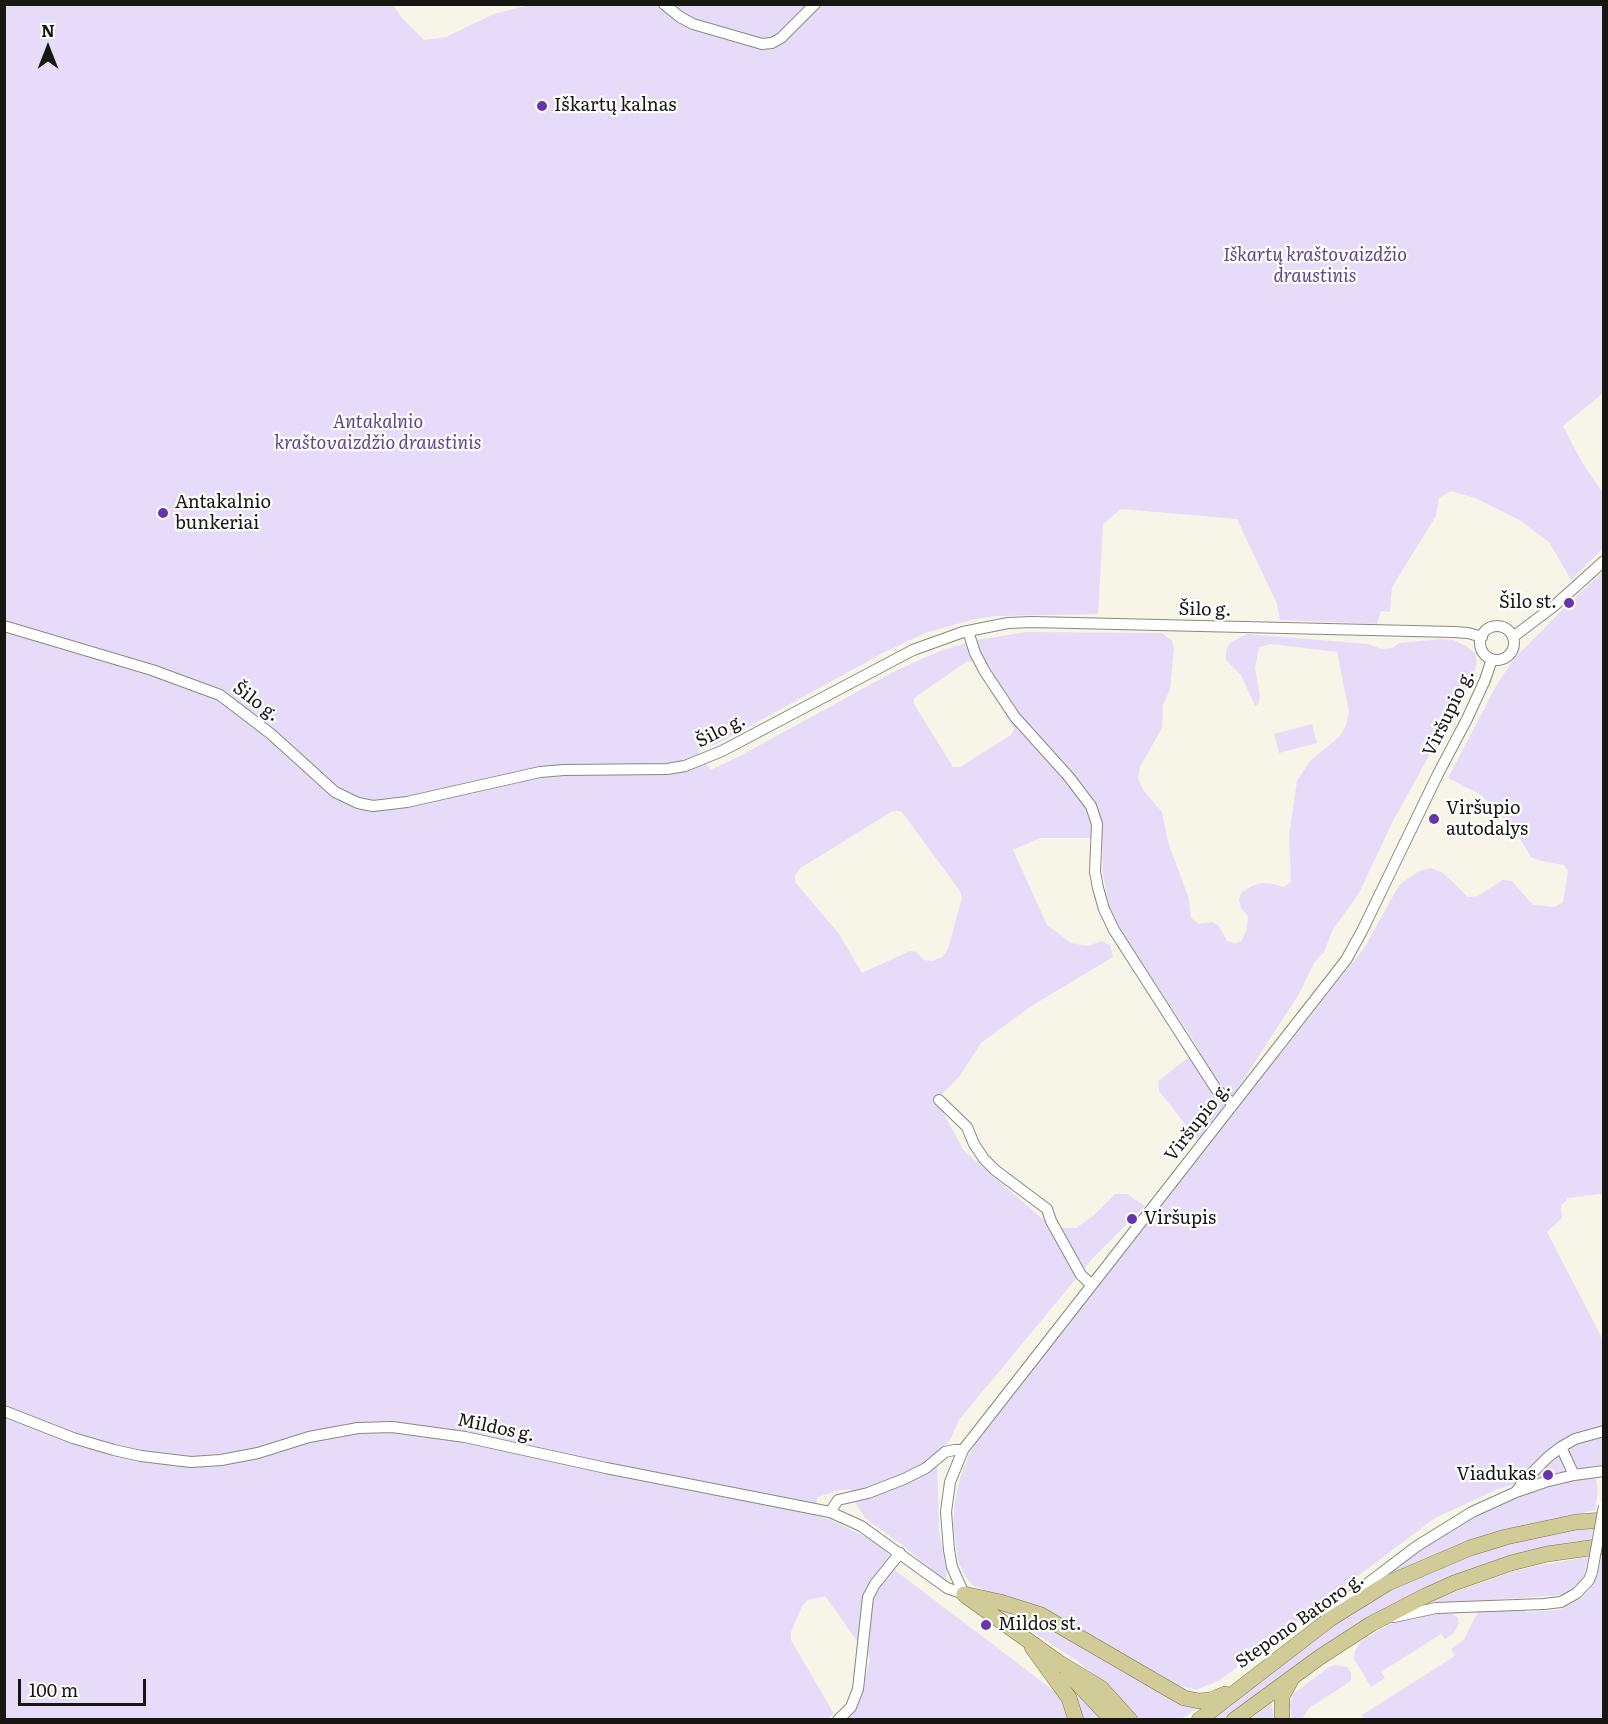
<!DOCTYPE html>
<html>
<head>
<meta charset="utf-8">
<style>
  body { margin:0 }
  #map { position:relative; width:1608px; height:1724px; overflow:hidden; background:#f6f5e7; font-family:Literata,serif }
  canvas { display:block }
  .frame { position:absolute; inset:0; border:6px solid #171611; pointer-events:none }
  .north { position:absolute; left:18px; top:18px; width:60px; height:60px; -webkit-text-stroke:4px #fff; paint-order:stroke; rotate:0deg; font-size:16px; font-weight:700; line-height:24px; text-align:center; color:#171611 }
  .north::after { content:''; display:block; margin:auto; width:21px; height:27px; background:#171611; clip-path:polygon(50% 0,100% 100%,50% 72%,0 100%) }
  .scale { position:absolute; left:18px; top:1679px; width:128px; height:27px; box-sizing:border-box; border:3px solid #171611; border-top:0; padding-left:8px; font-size:18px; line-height:21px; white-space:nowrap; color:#171611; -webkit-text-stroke:4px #fff; paint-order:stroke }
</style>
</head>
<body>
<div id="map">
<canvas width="1608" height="1724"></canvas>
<div class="frame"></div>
<div class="north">N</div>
<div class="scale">100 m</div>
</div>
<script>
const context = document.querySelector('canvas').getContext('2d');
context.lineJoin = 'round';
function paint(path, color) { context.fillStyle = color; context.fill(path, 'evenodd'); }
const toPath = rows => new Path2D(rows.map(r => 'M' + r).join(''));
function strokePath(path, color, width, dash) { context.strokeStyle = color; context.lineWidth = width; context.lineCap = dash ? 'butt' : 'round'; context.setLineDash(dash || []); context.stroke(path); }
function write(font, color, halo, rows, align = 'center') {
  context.font = font + ' Literata,serif'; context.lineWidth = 4.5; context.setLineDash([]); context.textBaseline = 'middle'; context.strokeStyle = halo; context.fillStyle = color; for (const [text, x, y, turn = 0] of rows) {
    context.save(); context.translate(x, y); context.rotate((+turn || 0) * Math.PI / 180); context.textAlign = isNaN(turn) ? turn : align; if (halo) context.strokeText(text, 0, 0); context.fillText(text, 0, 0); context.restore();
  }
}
paint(toPath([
  [533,4,1603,5,1603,393,1563,426,1583,464,1603,493,1603,548,1571,580,1549,542,1519,520,1475,498,1451,491,1439,498,1436,516,1392,587,1390,612,1381,611,1377,624,1280,620,1277,604,1237,519,1121,509,1103,524,1098,614,997,616,975,619,925,633,883,653,719,743,698,750,710,770,738,757,897,670,940,651,976,640,1027,632,1162,633,1172,641,1174,649,1170,689,1163,705,1162,728,1140,767,1138,778,1143,790,1162,812,1168,842,1189,899,1191,918,1199,924,1212,922,1218,925,1227,941,1235,943,1242,941,1247,928,1248,916,1241,908,1239,900,1241,893,1252,886,1262,883,1273,884,1284,887,1291,882,1289,836,1297,781,1310,761,1340,736,1346,725,1349,712,1337,652,1271,644,1259,647,1255,668,1260,696,1258,704,1255,706,1241,675,1226,660,1226,650,1230,643,1247,634,1368,644,1382,649,1392,648,1399,643,1441,639,1453,640,1466,646,1475,653,1477,663,1474,674,1392,823,1359,893,1332,931,1324,952,1314,963,1299,994,1236,1091,1198,1140,1159,1091,1158,1081,1199,1049,1120,930,1110,909,1103,875,1102,838,1040,838,1013,850,1047,925,1071,943,1088,946,1102,941,1110,945,1113,957,1030,1007,981,1043,959,1077,942,1094,939,1105,964,1151,1052,1227,1076,1228,1093,1216,1115,1194,1127,1194,1145,1206,1093,1258,959,1420,951,1438,937,1455,939,1530,947,1575,946,1578,943,1579,901,1544,865,1518,855,1502,855,1492,849,1489,836,1491,818,1497,816,1506,820,1515,879,1543,888,1553,896,1571,1053,1690,1069,1708,1072,1719,843,1719,859,1703,870,1659,825,1596,808,1600,802,1606,791,1632,791,1640,834,1714,827,1719,5,1720,5,5,393,5,402,18,424,40,446,37,494,14],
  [972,661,1014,729,1011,735,960,767,953,767,914,704,914,698,966,662],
  [897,811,902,812,960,891,962,898,948,949,942,957,932,961,924,960,916,952,910,951,862,973,839,934,795,882,795,876,799,869,891,812],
  [1603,572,1603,1196,1600,1194,1568,1198,1561,1206,1562,1218,1547,1232,1603,1340,1603,1464,1540,1477,1498,1489,1435,1518,1220,1680,1196,1690,1176,1685,1066,1623,972,1585,965,1576,958,1561,953,1525,955,1500,961,1475,969,1455,985,1428,1365,947,1399,885,1419,871,1431,868,1443,873,1468,897,1478,896,1503,880,1512,881,1533,905,1555,907,1563,902,1568,871,1564,865,1541,861,1531,857,1520,839,1500,814,1481,795,1448,778,1496,686,1513,660,1565,607],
  [1312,724,1317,743,1279,753,1274,734],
  [1589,1478,1596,1479,1598,1491,1595,1510,1514,1528,1472,1541,1433,1556,1381,1580,1426,1545,1455,1526,1493,1506,1557,1484],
  [1594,1525,1591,1541,1513,1556,1271,1684,1223,1719,1209,1720,1321,1633,1405,1581,1485,1548],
  [1602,1555,1603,1555,1603,1719,1365,1720,1362,1715,1455,1656,1451,1649,1464,1640,1475,1617,1481,1610,1523,1609,1526,1612,1559,1610,1582,1598,1590,1589,1598,1573],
  [1588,1557,1584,1577,1579,1586,1563,1595,1419,1605,1508,1573,1535,1566],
  [988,1603,1027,1614,1203,1705,1181,1719,1138,1719,1122,1701,1079,1662],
  [1450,1612,1458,1618,1459,1623,1454,1633,1445,1639,1441,1634,1381,1672,1385,1678,1371,1687,1354,1659,1355,1651,1361,1641,1390,1624,1406,1618,1425,1614],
  [1335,1665,1347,1667,1351,1673,1351,1681,1309,1708,1302,1719,1292,1719,1290,1705,1293,1694,1329,1667],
  [1056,1672,1090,1704,1103,1719,1080,1719],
  [1272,1703,1273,1719,1250,1719]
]), '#e6dcfa');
const street = toPath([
  [664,4,680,17,693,24,762,44,772,43,781,38,815,4],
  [4,626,152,670,220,695,271,734,335,792,358,803,373,806,407,802,540,772,564,770,667,769,685,766,722,751,913,650,963,632,1008,623,1032,622,1454,632,1468,633,1482,637],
  '1480 643a17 17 0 1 1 34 0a17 17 0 1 1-34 0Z',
  [968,631,975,653,985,672,1015,717,1069,777,1091,806,1097,824,1095,872,1098,888,1104,909,1114,930,1216,1089,1233,1104],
  [1513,637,1554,606,1604,561],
  [939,1100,967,1127,974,1144,984,1159,995,1170,1047,1209,1051,1221,1081,1275,1091,1284],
  [4,1411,73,1438,114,1450,141,1456,191,1462,221,1460,258,1453,309,1437,358,1428,392,1427,465,1437,606,1468,830,1512,861,1526,947,1588,964,1594],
  [1561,1447,1574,1475],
  [1516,1492,1523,1482,1548,1457,1561,1447,1575,1439,1604,1431],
  [830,1512,838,1500,868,1493,904,1479,926,1468,945,1452,954,1450,963,1450],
  [964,1594,952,1567,949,1550,946,1512,950,1482,963,1450,1346,960,1362,931,1438,774,1467,719,1485,680,1492,659],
  [1326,1615,1417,1546,1472,1512,1516,1492,1545,1482,1574,1475,1604,1471],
  [1394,1617,1436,1608,1544,1604,1561,1602,1577,1593,1589,1580,1592,1572],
  [838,1720,851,1707,858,1689,868,1597,875,1584,900,1553]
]);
const primary = toPath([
  [964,1594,1000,1602,1041,1615,1184,1698,1199,1701,1211,1700,1225,1694],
  [966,1596,1058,1662,1101,1688,1130,1720],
  [1032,1647,1069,1698,1076,1720],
  [1068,1673,1112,1720],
  [1199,1720,1330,1619,1388,1583,1470,1548,1506,1537,1576,1522,1604,1520],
  [1234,1720,1320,1657,1371,1624,1425,1596,1454,1583,1511,1563,1547,1554,1604,1546],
  [1282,1720,1282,1696,1291,1680]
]);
strokePath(street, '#8a897d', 12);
strokePath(primary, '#7c763b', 16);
strokePath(street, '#fff', 10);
strokePath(primary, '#d1cb97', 15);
const streetBridge = toPath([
  [1592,1572,1604,1506]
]);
strokePath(streetBridge, '#8a897d', 12, []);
strokePath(streetBridge, '#fff', 10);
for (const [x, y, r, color] of [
  [542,106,6,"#6933a9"],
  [163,513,6,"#6933a9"],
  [1569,603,6,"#6933a9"],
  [1434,819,6,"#6933a9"],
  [1132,1219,6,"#6933a9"],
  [1548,1475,6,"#6933a9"],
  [986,1625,6,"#6933a9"]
]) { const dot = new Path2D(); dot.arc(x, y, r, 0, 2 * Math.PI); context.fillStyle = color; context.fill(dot); strokePath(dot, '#fff', 2); }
write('18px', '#171611', '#fff', [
  ["Iškartų kalnas",554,106],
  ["Antakalnio",175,503],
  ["bunkeriai",175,524],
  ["Šilo st.",1557,603,"right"],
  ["Viršupio",1446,809],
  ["autodalys",1446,830],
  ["Viršupis",1144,1219],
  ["Viadukas",1536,1475,"right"],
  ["Mildos st.",998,1625]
], 'left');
write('italic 18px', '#604489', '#fff', [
  ["Iškartų kraštovaizdžio",1315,256],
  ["draustinis",1315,277],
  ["Antakalnio",378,423],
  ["kraštovaizdžio draustinis",378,444]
]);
write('18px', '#171611', '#fff', [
  ["Šilo g.",1205,610,1],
  ["Šilo g.",256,702,37],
  ["Viršupio g.",1449,713,-64],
  ["Šilo g.",721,731,-27],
  ["Viršupio g.",1198,1122,-52],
  ["Mildos g.",496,1428,12],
  ["Stepono Batoro g.",1300,1621,-35]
]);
</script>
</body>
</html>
